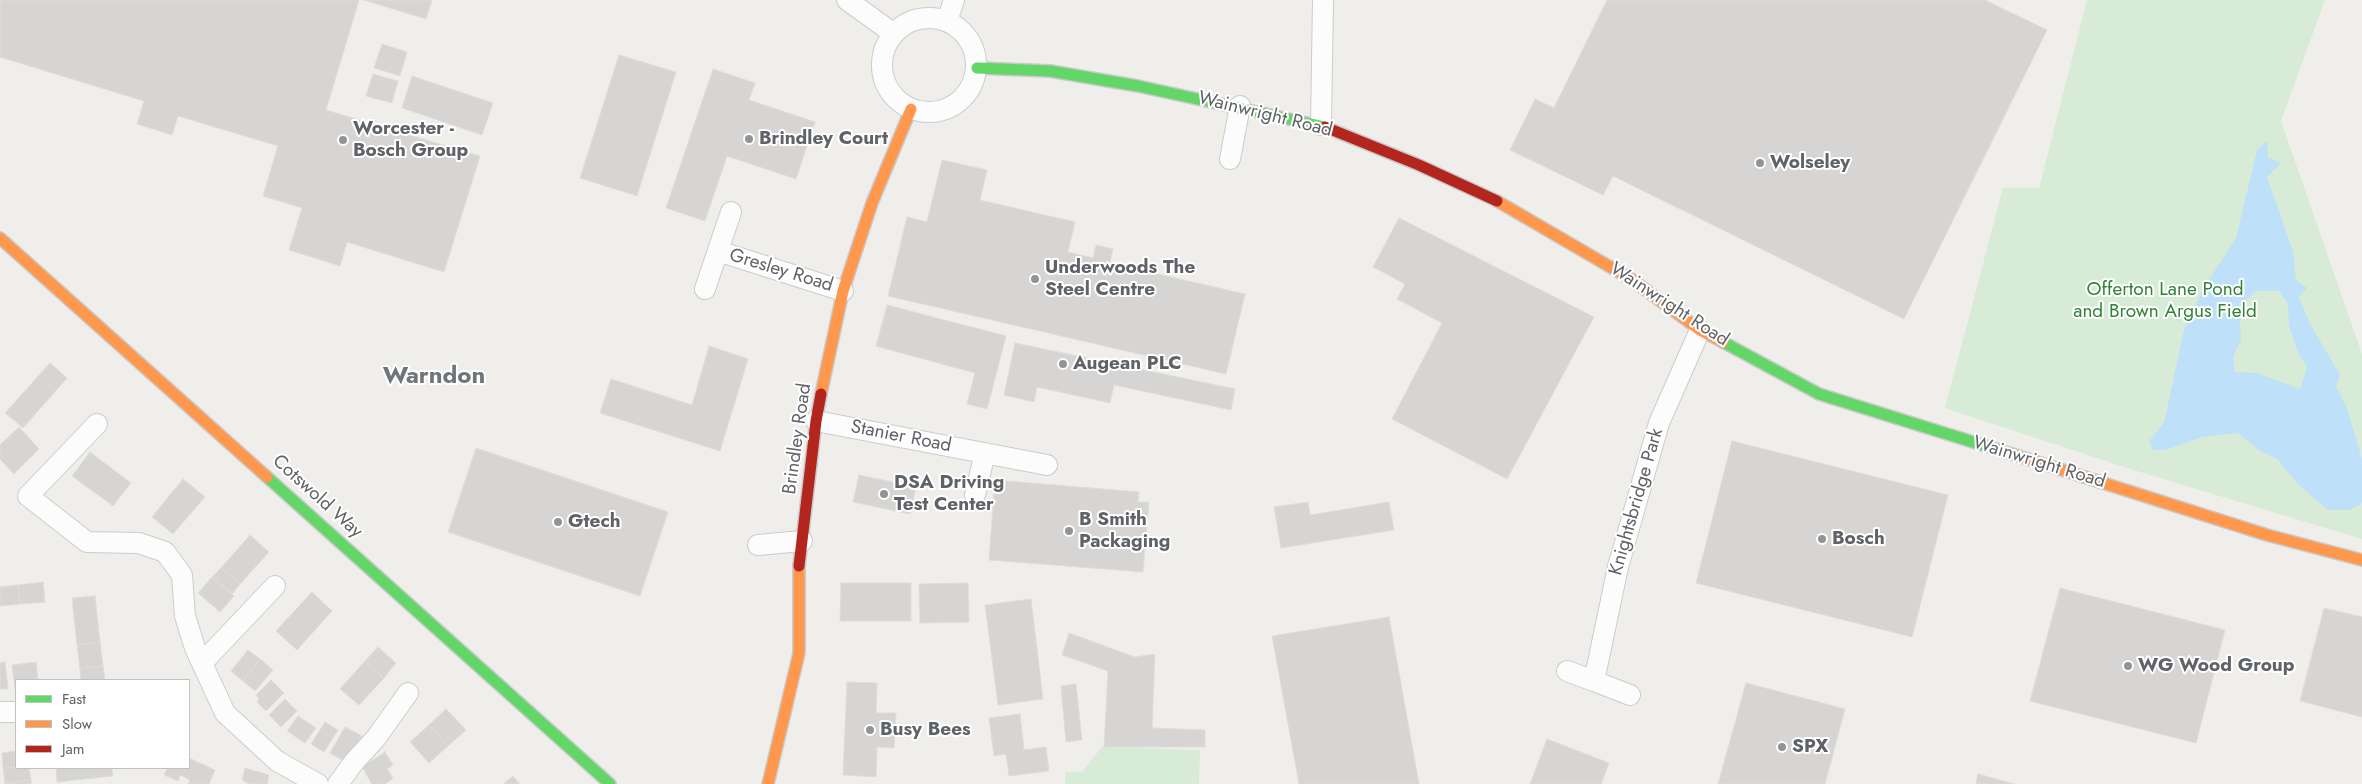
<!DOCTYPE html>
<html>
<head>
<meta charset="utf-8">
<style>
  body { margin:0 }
  #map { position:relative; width:2362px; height:784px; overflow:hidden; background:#efeeea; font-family:Jost,sans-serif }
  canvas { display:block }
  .legend { position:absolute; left:15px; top:679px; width:175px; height:90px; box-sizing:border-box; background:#fff; border:1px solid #bfc1c3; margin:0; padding:6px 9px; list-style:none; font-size:15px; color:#5f6368 }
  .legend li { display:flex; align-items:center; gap:10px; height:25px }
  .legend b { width:25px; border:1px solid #bfc1c3 }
</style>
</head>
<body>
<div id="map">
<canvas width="2362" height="784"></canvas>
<ul class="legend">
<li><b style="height:6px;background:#63d668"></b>Fast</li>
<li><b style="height:6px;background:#ff974d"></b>Slow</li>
<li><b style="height:6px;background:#b3261e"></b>Jam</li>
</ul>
</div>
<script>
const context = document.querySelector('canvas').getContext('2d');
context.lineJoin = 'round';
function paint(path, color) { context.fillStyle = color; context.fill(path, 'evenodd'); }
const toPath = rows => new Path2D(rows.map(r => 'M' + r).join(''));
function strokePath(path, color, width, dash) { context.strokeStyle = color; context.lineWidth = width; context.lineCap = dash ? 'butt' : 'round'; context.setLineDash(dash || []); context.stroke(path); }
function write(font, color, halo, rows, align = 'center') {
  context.font = font + ' Jost,sans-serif'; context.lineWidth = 4; context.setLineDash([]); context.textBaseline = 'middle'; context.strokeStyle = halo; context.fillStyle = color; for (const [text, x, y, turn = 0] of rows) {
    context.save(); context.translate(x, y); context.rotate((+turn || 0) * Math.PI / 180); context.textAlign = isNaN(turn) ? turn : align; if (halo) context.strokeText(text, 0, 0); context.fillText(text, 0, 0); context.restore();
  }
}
paint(toPath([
  [2087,0,2325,0,2281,121,2362,354,2362,539,2127,468,1945,408,2003,188,2039,188],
  [1102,747,1200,750,1199,784,1065,784,1065,772,1082,772]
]), '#d8ebd6');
paint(toPath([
  [2267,141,2268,158,2281,163,2267,177,2293,251,2296,280,2307,288,2299,297,2310,324,2340,375,2336,387,2347,408,2362,459,2362,503,2350,510,2328,510,2298,484,2277,459,2260,451,2238,433,2202,437,2165,450,2153,450,2149,441,2164,423,2184,330,2203,289,2236,238,2257,150],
  [2256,291,2279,291,2288,304,2289,326,2297,350,2307,367,2300,389,2257,373,2235,372,2233,357,2241,340,2240,321,2245,301]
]), '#bfe0f9');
const building = toPath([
  [0,0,359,0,326,110,480,156,444,272,347,242,340,266,289,250,302,208,263,196,278,146,178,116,172,135,137,124,144,101,0,57,0,0],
  [364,0,432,0,426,19,364,0],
  [1607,0,1985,0,2047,30,1904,319,1613,176,1603,195,1510,150,1535,99,1554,108,1607,0],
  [382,44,407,52,400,76,374,68,382,44],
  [619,55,676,72,637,196,580,178,619,55],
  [713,69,755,83,749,100,815,122,796,179,727,156,705,221,666,208,713,69],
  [373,74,398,81,392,103,366,96,373,74],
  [412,76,493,103,482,135,402,108,412,76],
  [942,160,987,170,980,200,1075,222,1068,252,1093,258,1096,245,1113,249,1110,263,1245,294,1226,374,888,296,907,217,927,222,942,160],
  [1399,218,1594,317,1507,479,1392,419,1442,323,1397,299,1405,284,1373,267,1399,218],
  [887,305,1006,336,987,409,967,404,975,373,876,346,887,305],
  [1015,343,1235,389,1231,410,1114,385,1110,403,1037,387,1034,402,1004,395,1015,343],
  [709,346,748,359,720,451,600,413,611,379,692,405,709,346],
  [50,363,67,378,23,428,5,413,50,363],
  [19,427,39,449,14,474,0,459,0,445,19,427],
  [1732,441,1948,495,1912,637,1696,583,1732,441],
  [476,448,668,512,640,596,448,532,476,448],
  [90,452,131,483,113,506,72,476,90,452],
  [859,475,916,487,910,514,853,502,859,475],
  [183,479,205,497,173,534,152,517,183,479],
  [995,480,1139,492,1138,502,1149,502,1143,572,989,560,995,480],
  [1308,502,1310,515,1389,502,1394,530,1281,548,1274,507,1308,502],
  [250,535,269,552,240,584,221,568,250,535],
  [221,568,240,584,232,594,212,577,221,568],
  [212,577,234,596,220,612,198,593,212,577],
  [43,582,45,602,20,604,18,585,43,582],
  [841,583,911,583,911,621,840,621,841,583],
  [968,583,969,622,920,623,919,584,968,583],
  [18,585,20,604,0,606,0,587,18,585],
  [2060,588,2225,630,2196,743,2030,701,2060,588],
  [312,592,332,611,297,650,276,631,312,592],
  [95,596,100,642,77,645,72,598,95,596],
  [1031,599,1043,699,998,705,985,605,1031,599],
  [2324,608,2362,617,2362,717,2300,701,2324,608],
  [1389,617,1419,784,1299,784,1272,636,1389,617],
  [1069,633,1135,657,1155,654,1152,728,1205,730,1205,747,1104,747,1108,671,1062,655,1069,633],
  [100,642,103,666,80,669,77,645,100,642],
  [378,647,396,663,384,678,365,661,378,647],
  [248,650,260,659,243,681,231,671,248,650],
  [260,659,273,670,255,691,243,681,260,659],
  [365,661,384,678,359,705,340,689,365,661],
  [5,662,8,689,0,689,0,663,5,662],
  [36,662,38,680,16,680,15,689,12,665,36,662],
  [103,666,105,680,81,680,80,669,103,666],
  [271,680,284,693,266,711,257,702,259,699,256,695,271,680],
  [847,682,877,683,876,713,896,713,894,748,877,747,876,777,843,775,847,682],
  [1746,683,1845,709,1825,784,1718,784,1746,683],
  [1076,684,1082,740,1066,742,1061,686,1076,684],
  [285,699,297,711,281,727,269,715,285,699],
  [446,709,466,730,448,746,429,725,446,709],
  [1020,714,1024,750,1046,747,1049,771,1009,776,1006,754,994,756,989,718,1020,714],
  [298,716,316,728,305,743,287,731,298,716],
  [325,722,338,730,324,752,311,744,325,722],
  [429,725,448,746,429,763,410,742,429,725],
  [345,727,362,736,347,763,330,753,345,727],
  [1547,739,1609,763,1601,784,1530,784,1547,739],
  [16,751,16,767,3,768,2,753,16,751],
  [385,752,393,765,387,769,393,778,385,784,372,784,362,767,385,752],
  [189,758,215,770,209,784,188,784,190,780,180,775,178,781,164,775,167,768,189,768,189,758],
  [16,767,29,768,31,780,5,783,3,768,16,767],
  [56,768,112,768,113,776,57,782,56,768],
  [245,768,269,775,267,784,250,784,242,780,245,768],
  [1978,774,2015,784,1976,784,1978,774],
  [513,776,520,784,503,784,513,776],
  [31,780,31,784,5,784,5,783,31,780]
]);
paint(building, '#d6d5d3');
strokePath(building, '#deddd9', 1);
const street = toPath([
  [847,0,894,34],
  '882 65a47 47 0 1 1 94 0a47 47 0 1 1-94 0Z',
  [947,21,954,0],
  [1321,125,1323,0],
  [1230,159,1240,106],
  [718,251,843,291],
  [705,289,731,212],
  [816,421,1047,465],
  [97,424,28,496,87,542,139,543,165,552,182,575,185,616,195,648,225,713,277,761,318,784],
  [975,495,985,453],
  [758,545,802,541],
  [202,663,275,586],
  [1567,671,1594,681,1618,567,1659,423,1700,330],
  [1594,681,1630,695],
  [0,712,16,712],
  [338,784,354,762,376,738,408,693]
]);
const fast = toPath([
  [977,68,1050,71,1138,86,1325,127],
  [1723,342,1819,394,2018,456],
  [267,477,610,784]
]);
const slow = toPath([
  [1497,201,1631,279,1700,330,1723,342],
  [0,238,267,477],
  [821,394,843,291,872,203,911,109],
  [2018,456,2267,535,2362,560],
  [768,784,799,653,799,566]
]);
const jam = toPath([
  [1325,127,1419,165,1497,201],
  [799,566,816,421,821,394]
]);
strokePath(street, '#cbcccc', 22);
strokePath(fast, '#cacacb', 14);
strokePath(slow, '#cacacb', 14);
strokePath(jam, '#cacacb', 14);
strokePath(street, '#fdfcfc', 20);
strokePath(fast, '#63d668', 11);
strokePath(slow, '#ff974d', 11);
strokePath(jam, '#b3261e', 11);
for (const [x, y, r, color] of [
  [749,139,5,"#919496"],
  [343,140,5,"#919496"],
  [1760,163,5,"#919496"],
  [1035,279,5,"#919496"],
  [1063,364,5,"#919496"],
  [884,494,5,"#919496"],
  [558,522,5,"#919496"],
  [1069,531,5,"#919496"],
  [1822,539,5,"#919496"],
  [2128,666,5,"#919496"],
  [870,730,5,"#919496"],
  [1782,747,5,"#919496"]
]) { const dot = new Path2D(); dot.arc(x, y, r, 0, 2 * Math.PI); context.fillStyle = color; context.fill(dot); strokePath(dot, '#fff', 2); }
write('19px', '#5f6368', '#fff', [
  ["Wainwright Road",1265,115,14],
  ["Gresley Road",781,271,17],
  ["Wainwright Road",1669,305,33],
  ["Stanier Road",901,437,11],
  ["Brindley Road",798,439,-82],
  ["Wainwright Road",2039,463,17],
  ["Cotswold Way",317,497,42],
  ["Knightsbridge Park",1637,502,-74]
]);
write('bold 19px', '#5f6368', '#fff', [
  ["Worcester -",353,129],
  ["Bosch Group",353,151],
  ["Brindley Court",759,139],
  ["Wolseley",1770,163],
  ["Underwoods The",1045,268],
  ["Steel Centre",1045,290],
  ["Augean PLC",1073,364],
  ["DSA Driving",894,483],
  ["Test Center",894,505],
  ["B Smith",1079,520],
  ["Packaging",1079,542],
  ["Gtech",568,522],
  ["Bosch",1832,539],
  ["WG Wood Group",2138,666],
  ["Busy Bees",880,730],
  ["SPX",1792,747]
], 'left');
write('19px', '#348238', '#fff', [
  ["Offerton Lane Pond",2165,290],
  ["and Brown Argus Field",2165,312]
]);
write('bold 24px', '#70757a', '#fff', [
  ["Warndon",434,377]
]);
</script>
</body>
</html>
